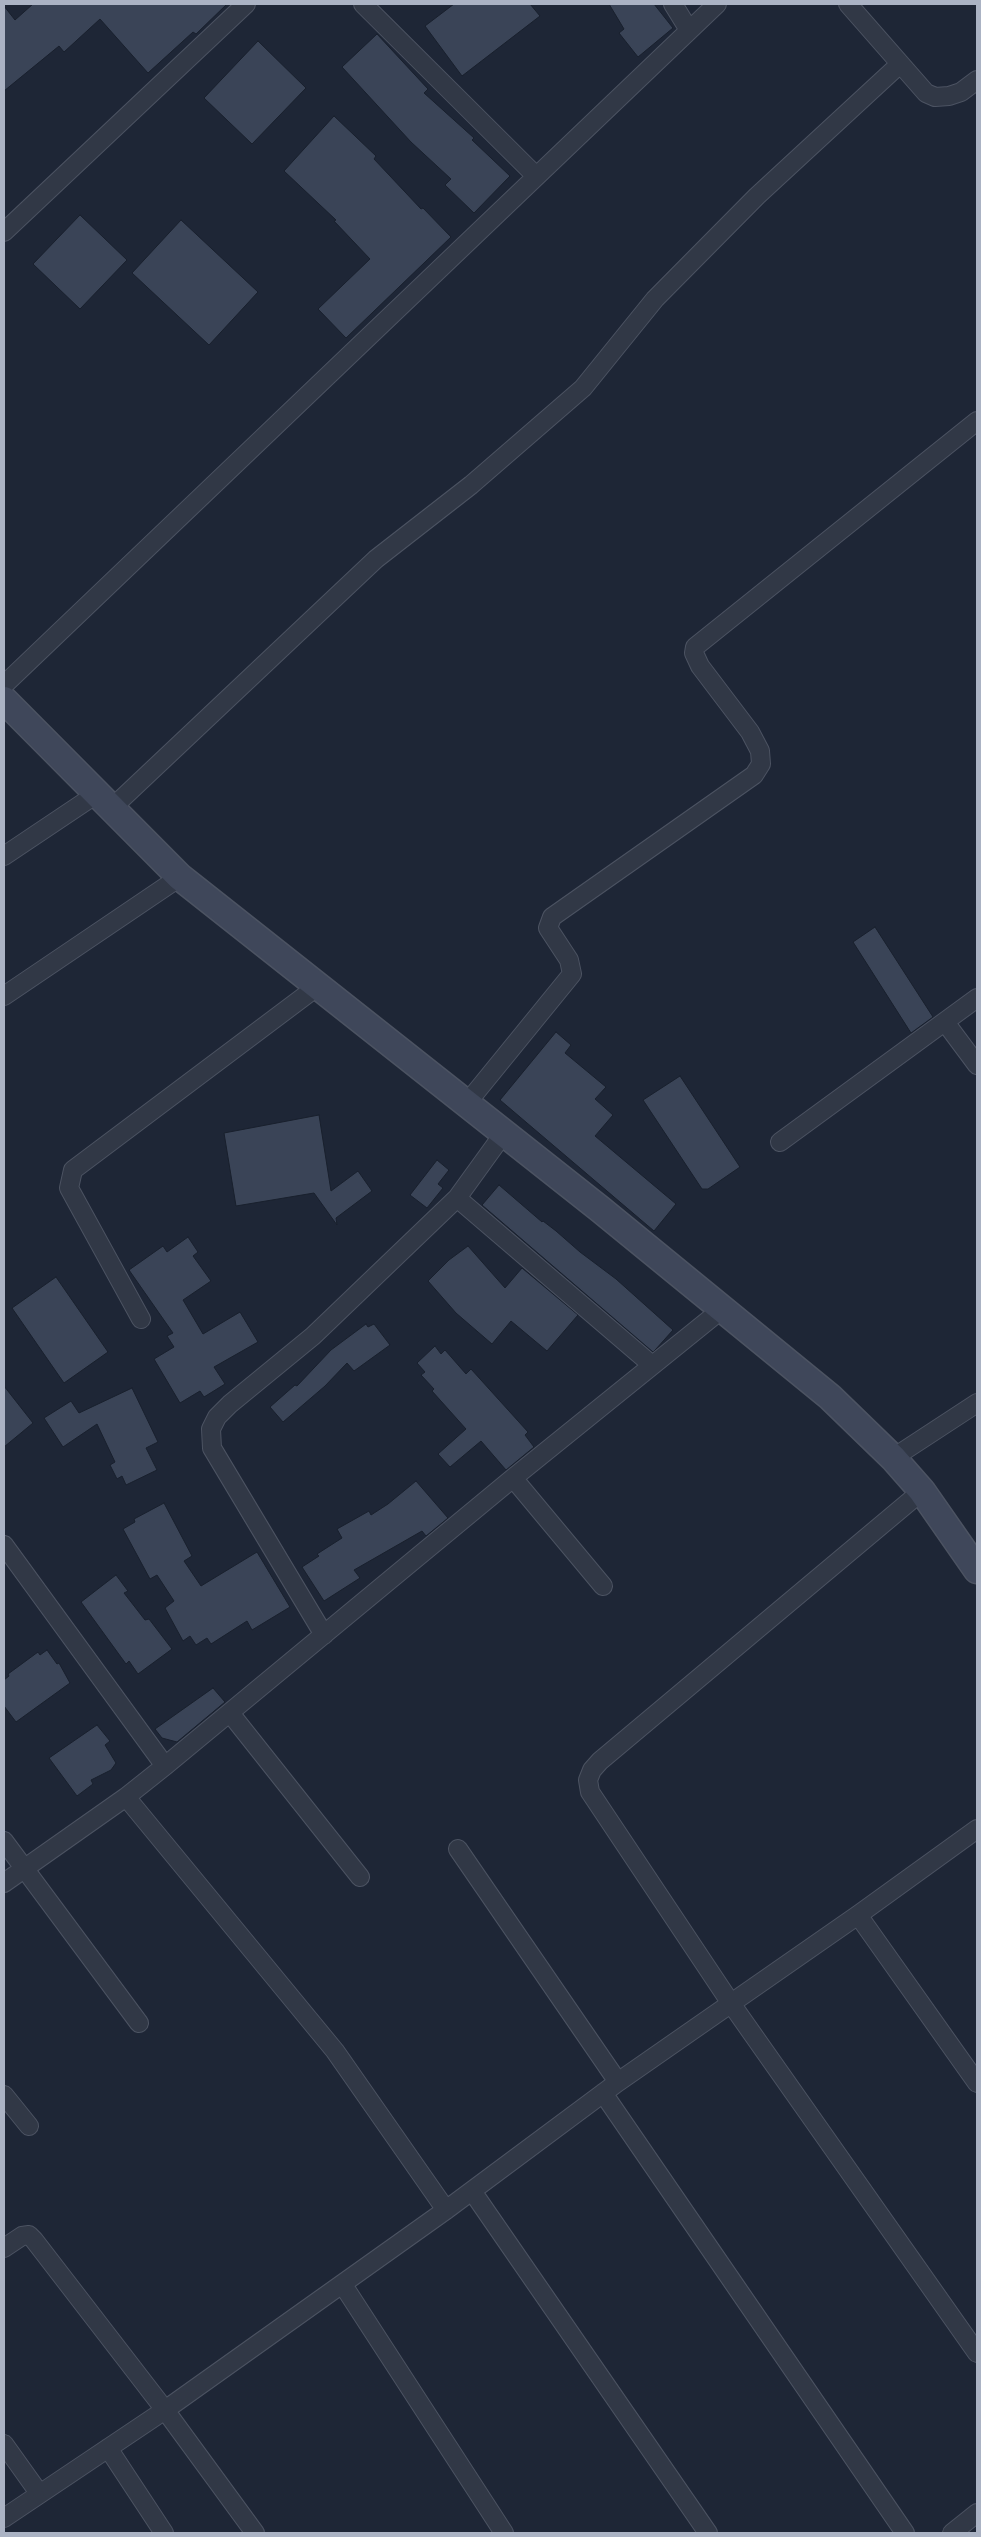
<!DOCTYPE html>
<html>
<head>
<meta charset="utf-8">
<style>
  body { margin:0 }
  #map { position:relative; width:981px; height:2537px; overflow:hidden; background:#1e2636; font-family:Quicksand,sans-serif }
  canvas { display:block }
  .frame { position:absolute; inset:0; border:5px solid #abb3c4; pointer-events:none }
</style>
</head>
<body>
<div id="map">
<canvas width="981" height="2537"></canvas>
<div class="frame"></div>
</div>
<script>
const context = document.querySelector('canvas').getContext('2d');
context.lineJoin = 'round';
function paint(path, color) { context.fillStyle = color; context.fill(path, 'evenodd'); }
const toPath = rows => new Path2D(rows.map(r => 'M' + r).join(''));
function strokePath(path, color, width, dash) { context.strokeStyle = color; context.lineWidth = width; context.lineCap = dash ? 'butt' : 'round'; context.setLineDash(dash || []); context.stroke(path); }
const building = toPath([
  [33,4,227,4,196,34,193,32,148,73,100,19,64,52,59,46,4,91,4,6,15,20,33,4],
  [454,4,530,4,540,16,462,76,425,26,454,4],
  [609,4,654,4,673,28,638,57,619,33,624,29,609,4],
  [377,34,428,89,424,93,474,138,472,140,510,176,474,213,445,185,451,179,411,142,342,67,377,34],
  [258,41,306,88,252,144,204,98,258,41],
  [334,116,376,156,374,159,421,209,423,208,451,237,346,338,318,309,370,259,334,221,336,220,284,171,334,116],
  [80,215,127,260,80,309,33,264,80,215],
  [181,220,258,292,209,345,132,273,181,220],
  [875,927,933,1017,911,1033,853,942,875,927],
  [556,1032,571,1045,565,1053,606,1087,595,1099,613,1115,595,1136,676,1204,654,1231,500,1100,556,1032],
  [680,1076,740,1167,708,1189,702,1189,643,1100,680,1076],
  [319,1115,331,1191,358,1171,372,1191,336,1218,337,1225,314,1193,236,1206,224,1133,319,1115],
  [437,1160,449,1170,438,1184,443,1188,427,1208,410,1195,437,1160],
  [499,1185,542,1222,543,1221,556,1231,580,1252,616,1279,673,1330,656,1349,653,1352,482,1205,499,1185],
  [188,1237,198,1252,193,1256,211,1281,183,1300,203,1334,240,1312,258,1342,214,1367,225,1384,204,1397,200,1391,180,1403,154,1359,174,1347,167,1336,173,1333,129,1270,163,1246,167,1252,188,1237],
  [468,1246,505,1288,522,1268,578,1315,547,1351,511,1321,492,1344,456,1313,428,1281,449,1260,468,1246],
  [56,1277,108,1352,64,1383,12,1308,56,1277],
  [366,1324,368,1327,374,1324,390,1345,354,1371,347,1363,325,1386,283,1422,270,1407,295,1385,297,1386,331,1350,366,1324],
  [435,1346,441,1354,445,1350,466,1374,471,1369,528,1432,525,1435,534,1447,506,1470,481,1441,450,1467,438,1454,466,1429,432,1391,434,1389,421,1375,425,1372,417,1363,435,1346],
  [4,1386,33,1423,4,1447,4,1386],
  [132,1388,158,1442,146,1448,157,1470,126,1485,122,1476,117,1479,110,1465,115,1462,97,1424,63,1447,44,1418,71,1401,79,1413,132,1388],
  [416,1481,448,1518,426,1536,422,1531,354,1570,360,1578,324,1601,302,1567,319,1556,317,1554,342,1538,337,1529,369,1511,371,1515,388,1504,416,1481],
  [164,1503,192,1556,184,1561,201,1586,257,1552,290,1607,252,1630,247,1621,211,1644,207,1638,196,1645,190,1636,183,1641,165,1608,174,1601,157,1575,150,1579,123,1529,135,1522,134,1519,164,1503],
  [116,1575,128,1591,124,1593,145,1620,149,1619,172,1649,138,1674,129,1661,126,1664,81,1602,116,1575],
  [47,1650,57,1664,59,1663,70,1683,16,1722,4,1706,4,1680,9,1676,8,1674,38,1652,40,1655,47,1650],
  [213,1688,225,1702,177,1742,162,1738,155,1729,213,1688],
  [97,1725,110,1741,105,1745,116,1763,111,1770,91,1780,93,1784,77,1796,49,1758,97,1725]
]);
paint(building, '#3a4457');
strokePath(building, '#19202d', 1);
const street = toPath([
  [363,4,536,176],
  [673,4,689,30],
  [848,4,926,93,935,97,949,96,961,92,977,80],
  [4,232,246,4],
  [4,685,717,4],
  [113,807,376,559,471,485,583,388,655,299,757,196,900,64],
  [4,856,98,793],
  [4,996,180,877],
  [945,1022,977,1065],
  [467,1103,572,974,569,960,548,928,552,917,754,775,761,764,760,751,750,732,700,666,694,653,695,647,977,421],
  [780,1142,977,998],
  [457,1198,652,1365],
  [141,1319,69,1188,73,1170,318,986],
  [893,1458,977,1403],
  [513,1478,603,1586],
  [922,1491,600,1761,592,1770,588,1780,590,1792,730,2002,977,2353],
  [4,1545,165,1766],
  [324,1635,212,1448,211,1429,217,1417,230,1404,313,1336,457,1198,504,1133],
  [230,1713,360,1877],
  [126,1797,335,2051,446,2210],
  [4,1841,139,2023],
  [458,1849,618,2082],
  [4,1883,126,1797,165,1766,513,1478,721,1310],
  [858,1915,977,2083],
  [603,2093,905,2533],
  [4,2095,29,2126],
  [472,2191,708,2533],
  [4,2248,22,2236,29,2235,34,2240,165,2410,255,2533],
  [343,2285,504,2533],
  [4,2444,39,2493],
  [108,2448,164,2533],
  [4,2518,165,2410,446,2210,618,2082,858,1915,977,1829],
  [952,2533,977,2513]
]);
const secondary = toPath([
  [4,700,180,877,600,1209,830,1397,893,1458,922,1491,977,1570]
]);
strokePath(street, '#4c5362', 20);
strokePath(secondary, '#4c5362', 29);
strokePath(street, '#313846', 18);
strokePath(secondary, '#3f475a', 26);
</script>
</body>
</html>
